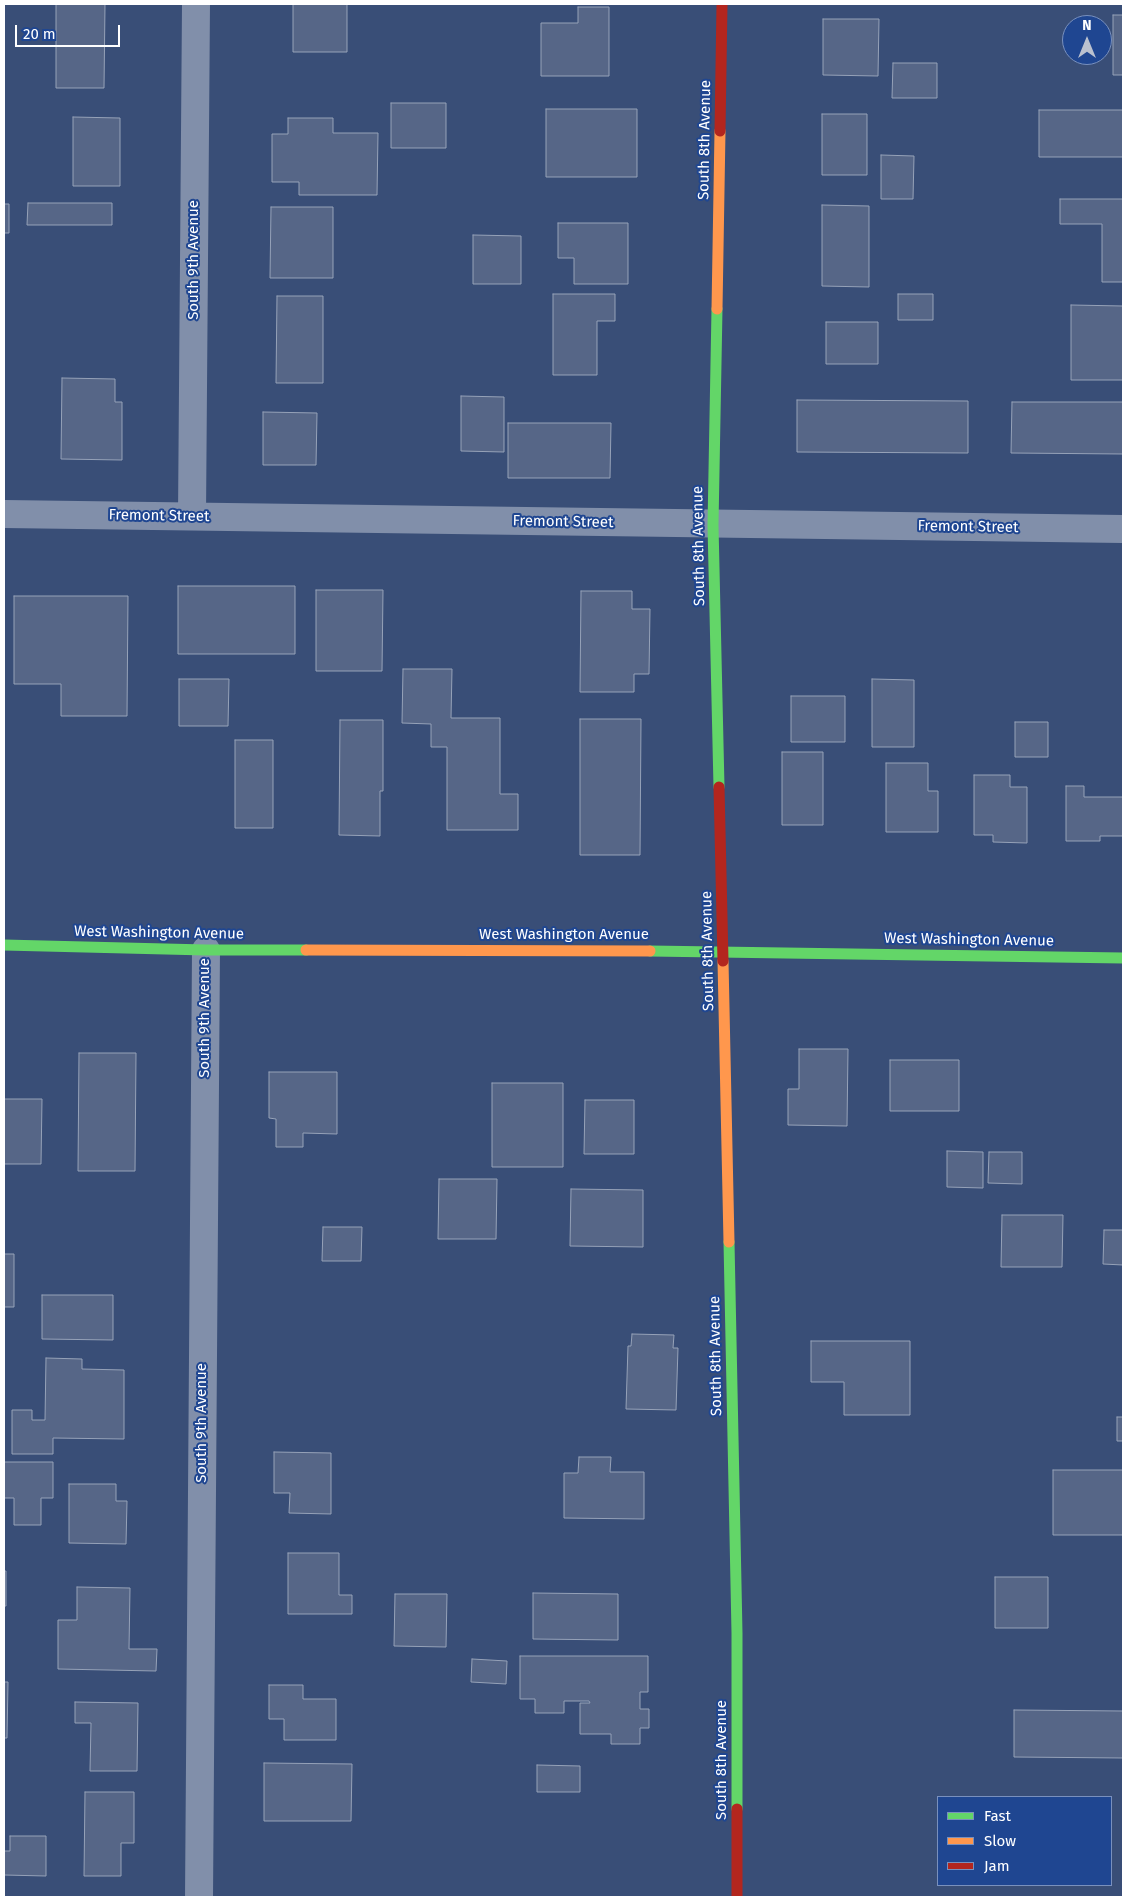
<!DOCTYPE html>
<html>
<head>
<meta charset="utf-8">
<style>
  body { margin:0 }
  #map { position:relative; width:1127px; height:1901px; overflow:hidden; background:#394e77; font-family:"Fira Sans",sans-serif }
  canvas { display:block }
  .frame { position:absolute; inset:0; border:5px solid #fff; pointer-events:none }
  .legend { position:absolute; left:937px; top:1796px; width:175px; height:90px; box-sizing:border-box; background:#1f4691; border:1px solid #7990bd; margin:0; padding:6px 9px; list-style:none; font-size:15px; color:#fff }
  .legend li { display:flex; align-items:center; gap:10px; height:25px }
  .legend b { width:25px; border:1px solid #7990bd }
  .north { position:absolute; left:1062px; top:15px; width:50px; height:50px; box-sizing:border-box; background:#1f4691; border:1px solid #7990bd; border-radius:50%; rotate:0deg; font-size:14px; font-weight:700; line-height:20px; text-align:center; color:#fff }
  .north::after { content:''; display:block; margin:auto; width:18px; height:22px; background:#bac1cf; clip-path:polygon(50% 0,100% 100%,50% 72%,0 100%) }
  .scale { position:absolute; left:15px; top:25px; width:105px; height:22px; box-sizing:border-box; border:2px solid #fff; border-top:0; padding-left:6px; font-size:15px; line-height:18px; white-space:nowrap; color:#fff; -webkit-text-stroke:4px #1f4691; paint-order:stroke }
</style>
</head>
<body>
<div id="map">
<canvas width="1127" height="1901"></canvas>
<div class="frame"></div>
<ul class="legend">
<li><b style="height:6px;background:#63d668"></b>Fast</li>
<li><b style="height:6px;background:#ff974d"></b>Slow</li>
<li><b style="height:6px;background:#b3261e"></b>Jam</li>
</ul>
<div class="north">N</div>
<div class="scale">20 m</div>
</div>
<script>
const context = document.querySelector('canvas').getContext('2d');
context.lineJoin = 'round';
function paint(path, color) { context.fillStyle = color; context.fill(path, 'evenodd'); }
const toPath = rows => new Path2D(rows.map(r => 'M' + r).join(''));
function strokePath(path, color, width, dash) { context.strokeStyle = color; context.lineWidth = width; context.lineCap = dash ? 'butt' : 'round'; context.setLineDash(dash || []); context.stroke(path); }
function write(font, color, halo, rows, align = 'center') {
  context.font = font + ' "Fira Sans",sans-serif'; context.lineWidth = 4; context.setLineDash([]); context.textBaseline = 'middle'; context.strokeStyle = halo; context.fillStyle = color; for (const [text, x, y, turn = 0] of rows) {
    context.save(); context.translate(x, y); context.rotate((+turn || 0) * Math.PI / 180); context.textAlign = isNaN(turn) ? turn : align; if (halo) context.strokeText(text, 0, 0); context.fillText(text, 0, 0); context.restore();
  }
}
const building = toPath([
  [56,4,105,4,104,88,56,88,56,4],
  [293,4,347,4,347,52,293,52,293,4],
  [578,7,609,7,609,76,541,76,541,23,578,23,578,7],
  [1113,15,1123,15,1123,75,1113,75,1113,15],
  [823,19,879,19,878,76,823,75,823,19],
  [893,63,937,63,937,98,892,98,893,63],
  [391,103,446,103,446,148,391,148,391,103],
  [546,109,637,109,637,177,546,177,546,109],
  [1039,110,1123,110,1123,157,1039,157,1039,110],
  [822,114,867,114,867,175,822,175,822,114],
  [73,117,120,118,120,186,73,186,73,117],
  [288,118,333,118,333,133,378,133,377,195,299,195,299,182,272,182,272,134,288,134,288,118],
  [881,155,914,156,913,199,881,199,881,155],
  [1060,199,1123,199,1123,282,1102,282,1102,224,1060,224,1060,199],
  [28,203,112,203,112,225,27,225,28,203],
  [4,204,9,204,9,233,4,233,4,204],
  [822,205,869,206,869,287,822,286,822,205],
  [271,207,333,207,333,278,270,278,271,207],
  [558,223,628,223,628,284,574,284,574,258,558,258,558,223],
  [473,235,521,236,521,284,473,284,473,235],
  [553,294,615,294,615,321,597,321,597,375,553,375,553,294],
  [898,294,933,294,933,320,898,320,898,294],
  [277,296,323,296,323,383,276,383,277,296],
  [1071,305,1123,306,1123,380,1071,380,1071,305],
  [826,322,878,322,878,364,826,364,826,322],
  [62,378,115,379,115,402,122,402,122,460,61,459,62,378],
  [461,396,504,397,504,452,461,451,461,396],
  [797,400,968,401,968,453,797,452,797,400],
  [1012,402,1123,402,1123,454,1011,453,1012,402],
  [263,412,317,413,316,465,263,465,263,412],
  [508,423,611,423,610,478,508,478,508,423],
  [178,586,295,586,295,654,178,654,178,586],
  [316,590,383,590,382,671,316,671,316,590],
  [581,591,632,591,632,609,650,609,649,674,634,674,634,692,580,692,581,591],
  [14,596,128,596,127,716,61,716,61,684,14,684,14,596],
  [403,669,452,669,451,718,500,718,500,794,518,794,518,830,447,830,447,747,431,747,431,724,402,723,403,669],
  [179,679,229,679,228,726,179,726,179,679],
  [872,679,914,680,914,747,872,747,872,679],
  [791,696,845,696,845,742,791,742,791,696],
  [580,719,641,719,640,855,580,855,580,719],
  [340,720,383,720,383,791,380,791,380,836,339,835,340,720],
  [1015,722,1048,722,1048,757,1015,757,1015,722],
  [235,740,273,740,273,828,235,828,235,740],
  [782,752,823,752,823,825,782,825,782,752],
  [886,763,928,763,928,791,938,791,938,832,886,832,886,763],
  [974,775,1010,775,1010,787,1027,787,1027,843,993,842,993,835,974,835,974,775],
  [1066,786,1084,786,1084,797,1123,797,1123,836,1100,836,1100,841,1066,841,1066,786],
  [799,1049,848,1049,847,1126,788,1125,788,1089,799,1089,799,1049],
  [79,1053,136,1053,135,1171,78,1171,79,1053],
  [890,1060,959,1060,959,1111,890,1111,890,1060],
  [269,1072,337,1072,337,1134,303,1133,303,1147,276,1147,276,1119,269,1118,269,1072],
  [492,1083,563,1083,563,1167,492,1167,492,1083],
  [4,1099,42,1099,41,1164,4,1164,4,1099],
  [585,1100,634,1100,634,1154,584,1154,585,1100],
  [947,1151,983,1152,983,1188,947,1187,947,1151],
  [989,1152,1022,1152,1022,1184,988,1183,989,1152],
  [439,1179,497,1179,496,1239,438,1239,439,1179],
  [571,1189,643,1190,643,1247,570,1246,571,1189],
  [1002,1215,1063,1215,1062,1267,1001,1267,1002,1215],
  [323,1227,362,1227,361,1261,322,1261,323,1227],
  [1104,1230,1123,1230,1123,1265,1103,1264,1104,1230],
  [4,1254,14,1254,14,1307,4,1307,4,1254],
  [42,1295,113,1295,113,1340,42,1339,42,1295],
  [632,1334,674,1335,673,1348,678,1348,676,1410,626,1409,628,1346,631,1346,632,1334],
  [811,1341,910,1341,910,1415,844,1415,844,1382,811,1382,811,1341],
  [46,1358,82,1359,82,1369,124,1370,124,1439,53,1438,53,1454,12,1454,12,1410,32,1410,32,1420,45,1420,46,1358],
  [1117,1417,1123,1417,1123,1441,1117,1441,1117,1417],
  [274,1452,331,1453,331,1514,289,1513,290,1493,274,1493,274,1452],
  [579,1457,611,1457,610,1472,644,1472,644,1519,564,1518,564,1473,578,1473,579,1457],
  [4,1462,53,1462,53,1498,41,1498,41,1525,14,1525,14,1498,4,1498,4,1462],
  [1053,1470,1123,1470,1123,1535,1053,1535,1053,1470],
  [69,1484,116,1484,116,1501,127,1501,126,1544,69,1543,69,1484],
  [288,1553,339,1553,339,1595,352,1595,352,1614,288,1614,288,1553],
  [4,1571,6,1571,6,1606,4,1606,4,1571],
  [995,1577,1048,1577,1048,1628,995,1628,995,1577],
  [77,1587,130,1588,129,1649,157,1649,156,1671,58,1669,58,1620,77,1620,77,1587],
  [533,1593,618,1594,618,1640,533,1639,533,1593],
  [395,1594,447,1594,446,1647,394,1646,395,1594],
  [520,1656,648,1656,648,1692,640,1692,640,1709,649,1709,649,1728,640,1728,640,1744,611,1744,611,1734,580,1734,580,1703,590,1703,589,1701,564,1701,564,1713,535,1713,535,1699,520,1699,520,1656],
  [472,1659,507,1661,506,1684,471,1682,472,1659],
  [4,1682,8,1682,7,1738,4,1738,4,1682],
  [269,1685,303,1685,303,1699,336,1699,336,1740,284,1740,284,1719,269,1719,269,1685],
  [75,1702,138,1703,137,1771,90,1771,91,1723,75,1723,75,1702],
  [1014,1710,1123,1711,1123,1758,1014,1757,1014,1710],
  [264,1763,352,1764,351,1821,264,1821,264,1763],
  [537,1765,580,1766,580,1792,537,1792,537,1765],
  [85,1792,134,1792,134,1843,121,1843,121,1876,84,1876,85,1792],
  [10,1836,46,1836,46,1876,4,1875,4,1851,10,1851,10,1836]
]);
paint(building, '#566687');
strokePath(building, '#96a2b8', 1);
strokePath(toPath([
  [4,514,1123,529],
  [192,516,196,4],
  [199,1897,206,950]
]), '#818faa', 28);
strokePath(toPath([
  [717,309,713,525,719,787],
  [4,945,206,950,306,950],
  [650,951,1123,958],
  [729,1242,737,1633,737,1809]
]), '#63d668', 11);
strokePath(toPath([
  [717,309,720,131],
  [306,950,650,951],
  [723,961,729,1242]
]), '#ff974d', 11);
strokePath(toPath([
  [720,131,722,4],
  [719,787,723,961],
  [737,1809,737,1897]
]), '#b3261e', 11);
write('15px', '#fff', '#1f4691', [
  ["South 8th Avenue",705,140,-89],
  ["South 9th Avenue",194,260,-90],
  ["Fremont Street",159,516,1],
  ["Fremont Street",563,522,1],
  ["Fremont Street",968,527,1],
  ["South 8th Avenue",699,546,-91],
  ["West Washington Avenue",159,933,1],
  ["West Washington Avenue",564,935],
  ["West Washington Avenue",969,940,1],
  ["South 8th Avenue",708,951,-91],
  ["South 9th Avenue",205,1018,-90],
  ["South 8th Avenue",716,1356,-91],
  ["South 9th Avenue",202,1423,-90],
  ["South 8th Avenue",722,1760,-90]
]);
</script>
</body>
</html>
